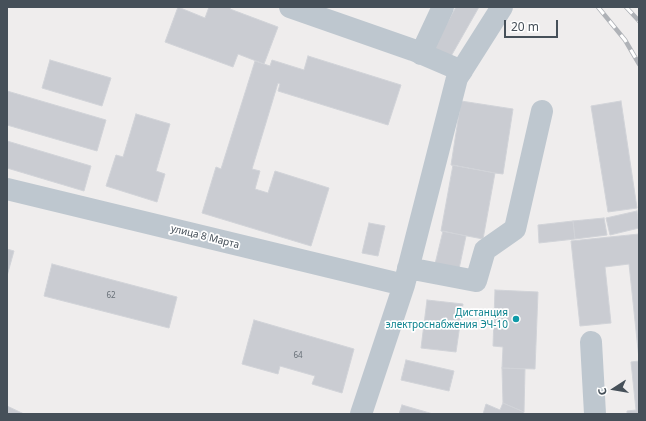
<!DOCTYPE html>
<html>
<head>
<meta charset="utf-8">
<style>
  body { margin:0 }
  #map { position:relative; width:646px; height:421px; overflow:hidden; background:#efeded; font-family:"Noto Sans",sans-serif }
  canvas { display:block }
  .frame { position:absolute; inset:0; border:8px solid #465059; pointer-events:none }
  .north { position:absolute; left:594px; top:369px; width:40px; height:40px; -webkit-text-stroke:3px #fff; paint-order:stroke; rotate:258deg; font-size:11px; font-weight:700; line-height:16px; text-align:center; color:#465059 }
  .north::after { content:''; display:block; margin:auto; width:14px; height:18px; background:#465059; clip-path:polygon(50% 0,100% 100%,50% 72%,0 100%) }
  .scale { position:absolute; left:504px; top:20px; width:54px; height:18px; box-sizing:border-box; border:2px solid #465059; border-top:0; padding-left:5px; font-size:12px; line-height:14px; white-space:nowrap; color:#465059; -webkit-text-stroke:3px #fff; paint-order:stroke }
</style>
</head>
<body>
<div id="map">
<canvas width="646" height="421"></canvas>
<div class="frame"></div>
<div class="north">С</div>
<div class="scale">20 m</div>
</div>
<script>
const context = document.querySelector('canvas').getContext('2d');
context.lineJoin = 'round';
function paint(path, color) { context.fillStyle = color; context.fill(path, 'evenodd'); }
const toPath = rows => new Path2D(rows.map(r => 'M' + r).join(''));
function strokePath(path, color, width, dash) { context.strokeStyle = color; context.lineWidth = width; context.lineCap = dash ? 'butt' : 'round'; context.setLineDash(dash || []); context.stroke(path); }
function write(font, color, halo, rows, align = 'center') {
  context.font = font + ' "Noto Sans",sans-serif'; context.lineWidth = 3.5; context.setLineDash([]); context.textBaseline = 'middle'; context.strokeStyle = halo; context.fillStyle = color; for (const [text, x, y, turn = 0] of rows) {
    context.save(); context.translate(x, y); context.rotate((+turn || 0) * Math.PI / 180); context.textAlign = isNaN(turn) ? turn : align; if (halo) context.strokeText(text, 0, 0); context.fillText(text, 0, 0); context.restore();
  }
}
const building = toPath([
  [178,7,205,18,209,7,231,7,230,9,278,27,264,64,238,54,233,67,165,42,178,7],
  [456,7,479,7,450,58,433,48,456,7],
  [308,56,401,85,388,125,278,91,280,84,278,83,252,169,260,171,255,189,268,193,275,171,329,188,311,246,202,213,216,167,221,169,255,61,270,66,272,60,304,70,308,56],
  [50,60,111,78,102,106,42,88,50,60],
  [7,91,106,120,97,151,7,125,7,91],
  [461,101,513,109,503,174,495,173,451,165,461,101],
  [621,101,637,208,608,212,591,106,621,101],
  [136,114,170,124,156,171,165,174,157,202,106,186,116,155,123,157,136,114],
  [7,141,91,166,84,191,7,168,7,141],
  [453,165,495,173,483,239,441,231,453,165],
  [637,211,639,228,610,235,606,218,637,211],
  [604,218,607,235,575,239,573,221,604,218],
  [573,221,575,239,539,243,538,225,573,221],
  [369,223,385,226,378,256,362,253,369,223],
  [443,231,466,236,459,269,435,264,443,231],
  [639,234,639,359,629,264,605,267,611,323,580,326,571,241,639,234],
  [7,249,14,251,7,276,7,249],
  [52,264,177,297,169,328,44,296,52,264],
  [495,290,538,292,535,369,502,368,503,347,493,346,495,290],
  [427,300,463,304,456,352,421,348,427,300],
  [254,320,354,349,342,393,312,384,315,376,280,366,278,374,242,364,254,320],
  [406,360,454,371,449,391,401,380,406,360],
  [639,361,639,414,627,414,627,411,636,410,631,362,639,361],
  [502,368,525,369,524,412,503,403,502,368],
  [503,403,524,412,523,414,483,414,486,404,500,410,503,403],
  [402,405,433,414,399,414,402,405],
  [7,406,24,414,7,414,7,406]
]);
paint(building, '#caccd2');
strokePath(building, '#d1d3d8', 1);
strokePath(toPath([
  [290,7,413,50,462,71],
  [421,54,443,7],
  [7,189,404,285],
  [408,268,476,281,485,250,515,229,542,111],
  [591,342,595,414],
  [361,414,404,285,457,78,502,7]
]), '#bec7cf', 22);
const rail = toPath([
  [598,7,625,40,639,64],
  [626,7,639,21]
]);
strokePath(rail, '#afb2b7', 4.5);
strokePath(rail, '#fff', 3, [9]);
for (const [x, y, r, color] of [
  [516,319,4,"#0f9aa8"]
]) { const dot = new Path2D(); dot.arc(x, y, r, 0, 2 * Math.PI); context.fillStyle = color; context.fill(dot); strokePath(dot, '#fff', 1.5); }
write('8px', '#676f77', null, [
  ["62",111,296],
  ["64",298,356]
]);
write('10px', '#465059', '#fff', [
  ["улица 8 Марта",205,237,14]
]);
write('10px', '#0d838f', '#fff', [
  ["Дистанция",508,313],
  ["электроснабжения ЭЧ-10",508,325]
], 'right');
</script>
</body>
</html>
